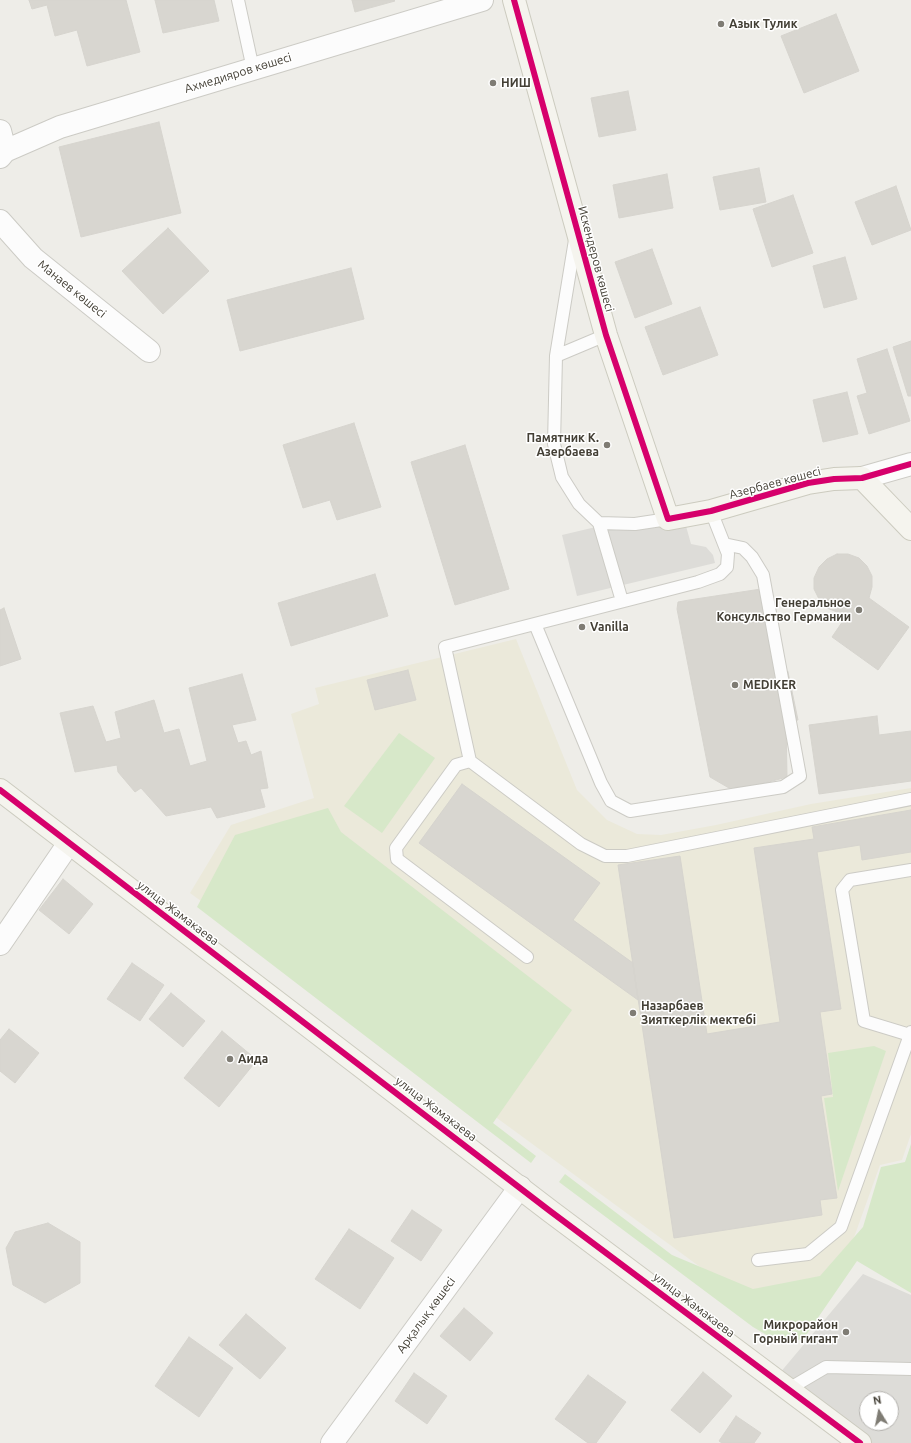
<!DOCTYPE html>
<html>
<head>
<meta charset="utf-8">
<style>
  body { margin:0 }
  #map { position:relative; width:911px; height:1443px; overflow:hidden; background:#eeede8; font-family:Ubuntu,sans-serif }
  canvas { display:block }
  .north { position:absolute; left:859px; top:1391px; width:40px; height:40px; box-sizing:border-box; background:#fff; border:1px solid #b4b2ae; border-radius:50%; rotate:350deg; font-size:11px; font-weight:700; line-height:16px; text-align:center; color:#433f35 }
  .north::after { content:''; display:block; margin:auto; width:14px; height:18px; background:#7f7c74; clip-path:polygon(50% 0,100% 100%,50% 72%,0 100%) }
</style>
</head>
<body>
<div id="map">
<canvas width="911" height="1443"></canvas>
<div class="north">N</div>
</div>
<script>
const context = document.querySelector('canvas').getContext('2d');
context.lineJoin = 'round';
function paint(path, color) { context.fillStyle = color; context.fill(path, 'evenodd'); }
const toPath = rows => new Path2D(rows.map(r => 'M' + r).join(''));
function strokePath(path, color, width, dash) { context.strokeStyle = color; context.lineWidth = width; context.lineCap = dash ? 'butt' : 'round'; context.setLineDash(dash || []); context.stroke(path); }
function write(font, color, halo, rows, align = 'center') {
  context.font = font + ' Ubuntu,sans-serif'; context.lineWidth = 3; context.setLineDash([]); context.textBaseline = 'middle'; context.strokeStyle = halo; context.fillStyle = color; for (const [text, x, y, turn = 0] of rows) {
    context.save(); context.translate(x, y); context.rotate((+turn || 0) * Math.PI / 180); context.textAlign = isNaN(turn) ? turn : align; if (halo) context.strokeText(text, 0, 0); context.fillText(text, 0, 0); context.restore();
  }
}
paint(toPath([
  [516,639,577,790,607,820,637,834,661,835,716,825,811,804,911,788,911,1134,902,1160,880,1165,852,1243,782,1327,190,893,231,825,314,798,291,714,319,704,315,688]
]), '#ebe9da');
paint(toPath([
  [399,733,435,758,382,833,344,806],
  [328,808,341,832,572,1010,493,1123,536,1156,531,1163,197,907,235,835],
  [874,1046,886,1051,838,1191,824,1098,833,1097,828,1053],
  [911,1144,911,1293,857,1261,804,1338,793,1342,777,1341,753,1327,559,1182,565,1174,672,1255,753,1289,820,1276,863,1227,881,1167,905,1162]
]), '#d7e8c9');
paint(toPath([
  [634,518,652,526,684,519,691,544,706,547,713,555,715,563,577,596,562,535],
  [863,1274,911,1295,911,1443,860,1443,774,1380],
  [867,1399,891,1399,891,1423,867,1423]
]), '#dddcd8');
const building = toPath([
  [29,0,126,0,140,52,87,66,77,30,55,36,47,5,32,9,29,0],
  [155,0,214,0,219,21,163,33,155,0],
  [352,0,394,0,395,1,355,12,352,0],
  [836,14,859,71,804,93,781,36,836,14],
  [628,91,636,130,599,137,591,98,628,91],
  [159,122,181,213,81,237,59,147,159,122],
  [759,168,766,202,720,210,713,177,759,168],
  [667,174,673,208,619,218,613,185,667,174],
  [896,186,911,230,872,245,855,202,896,186],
  [793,195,813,253,772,267,753,209,793,195],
  [168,228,209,271,163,314,122,271,168,228],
  [652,249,672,304,635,318,615,262,652,249],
  [845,257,857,299,824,308,813,266,845,257],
  [351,268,364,319,240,351,227,300,351,268],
  [700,307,718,355,663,375,645,327,700,307],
  [911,341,911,396,908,396,893,347,911,341],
  [887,349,910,421,869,434,857,396,867,393,857,359,887,349],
  [847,392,858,434,823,442,813,400,847,392],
  [354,423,381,507,337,520,330,500,303,508,283,445,354,423],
  [465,445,509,589,455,605,411,462,465,445],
  [837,554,848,554,859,558,867,566,872,576,872,587,869,598,909,627,878,670,832,637,849,612,837,612,827,608,819,599,814,589,814,578,819,567,827,559,837,554],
  [375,574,388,616,291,646,278,603,375,574],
  [761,589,786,721,787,777,754,786,729,788,710,777,677,609,678,602,689,600,761,589],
  [4,608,21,659,0,666,0,610,4,608],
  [408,670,416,700,375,710,367,680,408,670],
  [788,672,798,720,786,722,777,674,788,672],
  [242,674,256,720,232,725,238,743,246,741,251,755,261,751,268,788,260,789,265,807,217,818,211,807,166,816,141,788,135,792,118,772,117,765,75,772,60,713,93,706,106,742,121,738,115,712,154,700,164,733,179,729,190,766,207,761,189,688,242,674],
  [877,716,879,735,911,731,911,781,819,794,809,725,877,716],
  [462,784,600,883,573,920,633,963,638,1000,419,843,462,784],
  [911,810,911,852,862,860,860,845,817,852,841,1009,820,1012,832,1094,821,1096,837,1198,820,1200,822,1215,674,1238,618,865,680,856,707,1034,780,1022,754,848,814,839,812,827,911,810],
  [63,879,93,904,69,934,39,910,63,879],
  [132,963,164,985,140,1021,107,999,132,963],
  [171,993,205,1021,183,1047,149,1019,171,993],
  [9,1029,39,1053,15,1083,0,1071,0,1040,9,1029],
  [222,1031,257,1060,219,1107,184,1078,222,1031],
  [412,1210,442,1230,421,1261,391,1241,412,1210],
  [48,1223,80,1242,80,1283,45,1303,13,1285,6,1248,15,1232,48,1223],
  [349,1229,394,1258,360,1309,315,1279,349,1229],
  [464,1308,493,1333,470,1361,440,1336,464,1308],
  [246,1314,286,1348,260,1379,219,1345,246,1314],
  [189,1337,233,1368,199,1417,155,1386,189,1337],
  [703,1372,732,1396,700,1433,671,1410,703,1372],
  [414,1373,447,1396,427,1424,395,1401,414,1373],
  [588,1375,626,1402,596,1443,588,1443,555,1419,588,1375],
  [736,1416,761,1433,754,1443,722,1443,719,1441,736,1416]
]);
paint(building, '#d8d6d0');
strokePath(building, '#d6d4ce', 1);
const lane = toPath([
  [238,0,253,69],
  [606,335,556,356,554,444,562,477,579,504,599,523,635,524,668,519],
  [556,356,575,240],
  [599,523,622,601],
  [535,624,601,783,611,801,630,811,783,787,800,776,763,575,752,557,743,548,724,544],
  [470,761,445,647,698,582,720,574,727,567,728,554,711,511],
  [527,957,397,859,396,848,456,765,470,761,581,844,605,856,627,856,911,799],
  [910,1035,864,1021,842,890,850,880,911,870],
  [758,1260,808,1254,841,1227,911,1032],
  [787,1390,826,1367,911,1369]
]);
const street = toPath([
  [0,131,5,151],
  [0,157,5,151,60,127,482,0],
  [0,221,33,258,149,351],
  [862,478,911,464],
  [0,944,69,843],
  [332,1443,520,1187]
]);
const secondary = toPath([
  [514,0,606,335,668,519,711,511,808,483,834,479,862,478,911,529],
  [0,790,550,1211,860,1443]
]);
strokePath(lane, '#cccbc5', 14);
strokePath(street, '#cccbc5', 24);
strokePath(secondary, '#cccbbf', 24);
strokePath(lane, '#fcfcfc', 12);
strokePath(street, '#fcfcfc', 22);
strokePath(secondary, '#f5f4ee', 22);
strokePath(toPath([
  [514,0,606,335,668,519,711,511,808,483,834,479,862,478,911,464],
  [0,790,550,1211,860,1443]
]), '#d6006c', 6);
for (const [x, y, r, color] of [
  [721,24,4,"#7f7c74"],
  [493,83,4,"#7f7c74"],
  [607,445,4,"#7f7c74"],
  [859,610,4,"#7f7c74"],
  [582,627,4,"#7f7c74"],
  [735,685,4,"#7f7c74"],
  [633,1013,4,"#7f7c74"],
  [230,1059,4,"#7f7c74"],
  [846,1332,4,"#7f7c74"]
]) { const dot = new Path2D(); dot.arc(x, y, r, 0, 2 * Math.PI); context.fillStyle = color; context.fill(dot); strokePath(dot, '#fff', 1.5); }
write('bold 12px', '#433f35', '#fff', [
  ["Азык Тулик",729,24],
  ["НИШ",501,83],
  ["Памятник К.",599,438,"right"],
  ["Азербаева",599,452,"right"],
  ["Генеральное",851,603,"right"],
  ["Консульство Германии",851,617,"right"],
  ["Vanilla",590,627],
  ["MEDIKER",743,685],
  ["Назарбаев",641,1006],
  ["Зияткерлік мектебі",641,1020],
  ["Аида",238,1059],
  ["Микрорайон",838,1325,"right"],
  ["Горный гигант",838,1339,"right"]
], 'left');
write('12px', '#433f35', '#fff', [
  ["Ахмедияров көшесі",238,73,-17],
  ["Искендеров көшесі",596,259,75],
  ["Манаев көшесі",72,289,39],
  ["Азербаев көшесі",775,483,-15],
  ["улица Жамакаева",178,913,37],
  ["улица Жамакаева",436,1109,37],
  ["улица Жамакаева",694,1305,37],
  ["Арқалық көшесі",426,1315,-54]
]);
</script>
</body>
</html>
